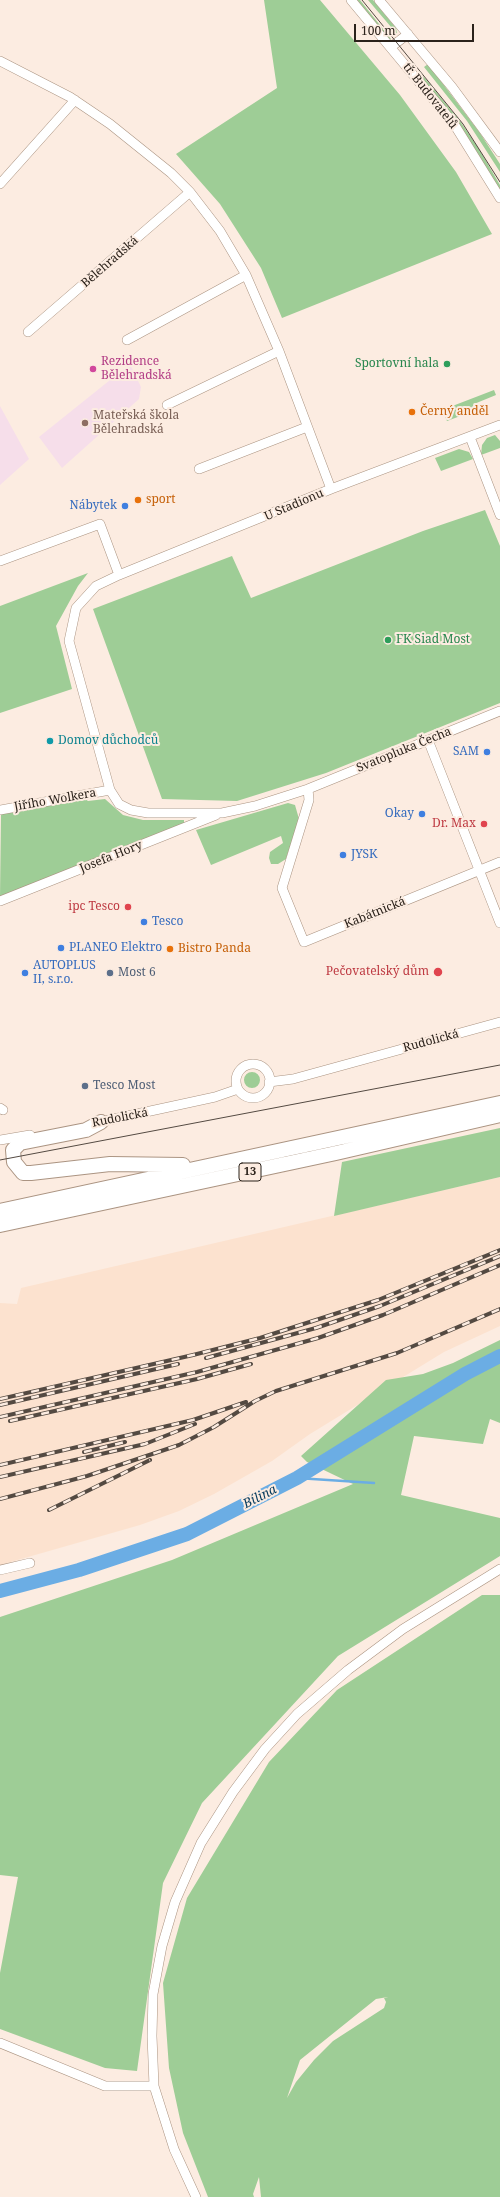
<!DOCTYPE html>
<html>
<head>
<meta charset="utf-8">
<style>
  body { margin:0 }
  #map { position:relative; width:500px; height:2197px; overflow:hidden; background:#fcece1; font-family:"Noto Serif",serif }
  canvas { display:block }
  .scale { position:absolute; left:354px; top:24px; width:120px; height:18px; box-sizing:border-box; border:2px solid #2b221b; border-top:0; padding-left:5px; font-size:12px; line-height:14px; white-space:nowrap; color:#2b221b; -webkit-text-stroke:3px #fcece1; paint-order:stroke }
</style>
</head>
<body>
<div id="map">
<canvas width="500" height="2197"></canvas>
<div class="scale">100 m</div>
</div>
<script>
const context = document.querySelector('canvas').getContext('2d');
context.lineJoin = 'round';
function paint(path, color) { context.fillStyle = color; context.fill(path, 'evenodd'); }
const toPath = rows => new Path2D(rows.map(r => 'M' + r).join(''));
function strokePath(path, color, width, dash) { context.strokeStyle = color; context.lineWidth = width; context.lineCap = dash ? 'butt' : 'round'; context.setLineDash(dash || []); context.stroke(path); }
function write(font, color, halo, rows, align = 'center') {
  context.font = font + ' "Noto Serif",serif'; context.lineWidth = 4; context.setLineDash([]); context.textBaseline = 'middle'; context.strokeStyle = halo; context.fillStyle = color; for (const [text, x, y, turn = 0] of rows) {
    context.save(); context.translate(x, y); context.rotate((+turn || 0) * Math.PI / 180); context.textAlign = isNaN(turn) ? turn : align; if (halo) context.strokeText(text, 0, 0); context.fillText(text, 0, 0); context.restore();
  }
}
paint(toPath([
  [500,1177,500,1326,444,1352,310,1434,272,1461,214,1494,179,1511,140,1525,0,1565,0,1303,17,1304,21,1288]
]), '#fce2cf');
paint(toPath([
  [130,364,141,387,139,399,62,468,39,437],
  [0,406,29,459,0,485]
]), '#f6deea');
paint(toPath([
  [264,0,320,0,400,95,456,172,492,234,282,318,261,268,220,204,176,154,277,88],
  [354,0,360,0,391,39,389,40],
  [368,0,373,0,396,28,397,34],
  [428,64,480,133,500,164,500,172,467,121,424,67],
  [419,71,460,121,479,149,500,185,500,193,416,74],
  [494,390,496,395,474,404,471,412,447,421,442,410],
  [495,435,500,441,500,448,481,455,482,445,487,438],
  [459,449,469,452,473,459,441,471,435,458],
  [485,510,500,546,500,703,326,773,237,801,162,799,93,609,232,556,251,598,423,531],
  [88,573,78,586,56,626,72,689,0,713,0,606],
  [85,799,88,801,105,799,123,815,143,820,184,820,184,823,0,897,1,814],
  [288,803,295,805,299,819,286,859,278,864,271,864,269,858,270,852,283,843,281,836,211,865,196,830],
  '244 1080a8 8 0 1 1 16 0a8 8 0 1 1-16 0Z',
  [500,1128,500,1177,334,1216,342,1162],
  [500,1340,500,1423,490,1419,483,1444,414,1436,401,1495,500,1518,500,1556,338,1656,202,1803,163,1883,137,2071,105,2068,0,2029,0,1973,18,1877,0,1875,0,1617,172,1560,353,1484,307,1462,301,1456,386,1380,423,1374,453,1363],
  [482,1595,500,1595,500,2197,261,2197,259,2177,253,2194,254,2197,208,2197,183,2133,169,2068,163,1983,187,1898,269,1762,337,1690],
  [388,1997,384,1998,386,2002,384,2008,333,2041,314,2060,296,2082,287,2098,300,2060,376,1999]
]), '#9ecd96');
strokePath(toPath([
  [297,1478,374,1483]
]), '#6bade4', 2.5);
strokePath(toPath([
  [0,1591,79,1570,187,1534,297,1478,465,1374,500,1356]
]), '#6bade4', 14);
const minor = toPath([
  [351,0,454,124,500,198],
  [379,0,452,87,500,152],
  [391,47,408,34],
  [0,61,70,97,110,124,171,173,190,192,220,231,246,275,279,351,331,489],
  [0,184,75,100],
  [28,332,190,192],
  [127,340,246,275],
  [167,405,279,351],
  [470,437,500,515],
  [199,469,307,427],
  [0,561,100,524,119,575],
  [500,711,308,789,309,800,282,888,304,942,500,862],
  [428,740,500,923],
  [308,789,255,806,222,813,148,813,131,810,119,804,110,790,69,641,76,608,96,586,119,575,331,489,500,425],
  [0,810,110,790],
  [0,901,216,815],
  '236 1081a17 17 0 1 1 34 0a17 17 0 1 1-34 0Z',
  [269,1082,293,1079,500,1022],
  [0,1108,3,1110],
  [95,1123,215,1097,238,1089],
  [0,1140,30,1135],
  [0,1570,30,1563],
  [0,2043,105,2086,154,2086],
  [196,2197,174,2149,154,2086,152,2036,153,1994,162,1946,175,1902,201,1843,233,1792,265,1749,297,1714,348,1670,403,1629,500,1569]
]);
const highway = toPath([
  [101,1122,86,1130,20,1143,13,1150,14,1162,23,1173,31,1173,110,1164,183,1165],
  [0,1211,500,1103],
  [0,1225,336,1153,500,1115]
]);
strokePath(minor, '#ab9482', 10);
strokePath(highway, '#ab9482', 16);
strokePath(minor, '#fff', 9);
strokePath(highway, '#fff', 14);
strokePath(toPath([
  [362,0,463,124,500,182],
  [0,1160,500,1065]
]), '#544a42', 1);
const rail = toPath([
  [206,1358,316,1328,380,1306,500,1256],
  [0,1399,193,1355,260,1338,378,1300,500,1250],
  [0,1405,178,1364],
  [0,1417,197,1372,318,1338,383,1315,500,1265],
  [10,1421,197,1379,251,1364],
  [84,1452,125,1442],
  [0,1465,193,1420,246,1402],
  [0,1477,145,1444,195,1424],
  [0,1499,87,1476,179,1445,214,1427,255,1401,276,1391,397,1353,500,1309],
  [49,1510,150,1460]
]);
strokePath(rail, '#544a42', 4);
strokePath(rail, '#fcece1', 2.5, [8]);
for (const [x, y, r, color] of [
  [447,364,4,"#2e9e5b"],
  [93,369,4,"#d1479c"],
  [412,412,4,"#e8710a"],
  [85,423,4,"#8d6e63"],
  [138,500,4,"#e8710a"],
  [125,506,4,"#3f7fe0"],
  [388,640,4,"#2e9e5b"],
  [50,741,4,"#0f9aa8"],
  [487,752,4,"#3f7fe0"],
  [422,814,4,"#3f7fe0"],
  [484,824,4,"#e0444e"],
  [343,855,4,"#3f7fe0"],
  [128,907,4,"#e0444e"],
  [144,922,4,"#3f7fe0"],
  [61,948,4,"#3f7fe0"],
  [170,949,4,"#e8710a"],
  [438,972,5,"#e0444e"],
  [25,973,4,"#3f7fe0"],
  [110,973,4,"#5c6f8a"],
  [85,1086,4,"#5c6f8a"]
]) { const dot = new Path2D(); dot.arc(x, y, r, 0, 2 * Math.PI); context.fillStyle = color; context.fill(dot); strokePath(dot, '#fcece1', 1.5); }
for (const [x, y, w] of [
  [250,1172,22]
]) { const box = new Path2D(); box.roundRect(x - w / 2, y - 9, w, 18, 3); context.fillStyle = '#fcece1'; context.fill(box); strokePath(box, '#2b221b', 1); }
write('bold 11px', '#2b221b', null, [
  ["13",250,1172]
]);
write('12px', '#2b221b', '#fcece1', [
  ["tř. Budovatelů",430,96,52],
  ["Bělehradská",110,262,-41],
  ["U Stadionu",294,505,-23],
  ["Svatopluka Čecha",404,750,-22],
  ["Jiřího Wolkera",55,800,-10],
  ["Josefa Hory",111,857,-22],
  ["Kabátnická",375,913,-22],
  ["Rudolická",431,1041,-15],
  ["Rudolická",120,1118,-11]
]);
write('12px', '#b23c85', '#fcece1', [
  ["Rezidence",101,362],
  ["Bělehradská",101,376]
], 'left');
write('12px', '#27864d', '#fcece1', [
  ["Sportovní hala",439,364],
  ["FK Siad Most",396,640,"left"]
], 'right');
write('12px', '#c56008', '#fcece1', [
  ["Černý anděl",420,412],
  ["sport",146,500],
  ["Bistro Panda",178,949]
], 'left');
write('12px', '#785e54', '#fcece1', [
  ["Mateřská škola",93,416],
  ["Bělehradská",93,430]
], 'left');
write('12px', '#366cbe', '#fcece1', [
  ["Nábytek",117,506,"right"],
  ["SAM",479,752,"right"],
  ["Okay",414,814,"right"],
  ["JYSK",351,855],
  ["Tesco",152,922],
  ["PLANEO Elektro",69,948],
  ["AUTOPLUS",33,966],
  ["II, s.r.o.",33,980]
], 'left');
write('12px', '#0d838f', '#fcece1', [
  ["Domov důchodců",58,741]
], 'left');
write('12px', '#be3a42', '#fcece1', [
  ["Dr. Max",476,824],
  ["ipc Tesco",120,907],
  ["Pečovatelský dům",429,972]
], 'right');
write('12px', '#4e5e75', '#fcece1', [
  ["Most 6",118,973],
  ["Tesco Most",93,1086]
], 'left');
write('italic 13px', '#043a5d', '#fcece1', [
  ["Bílina",260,1497,-27]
]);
</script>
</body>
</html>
